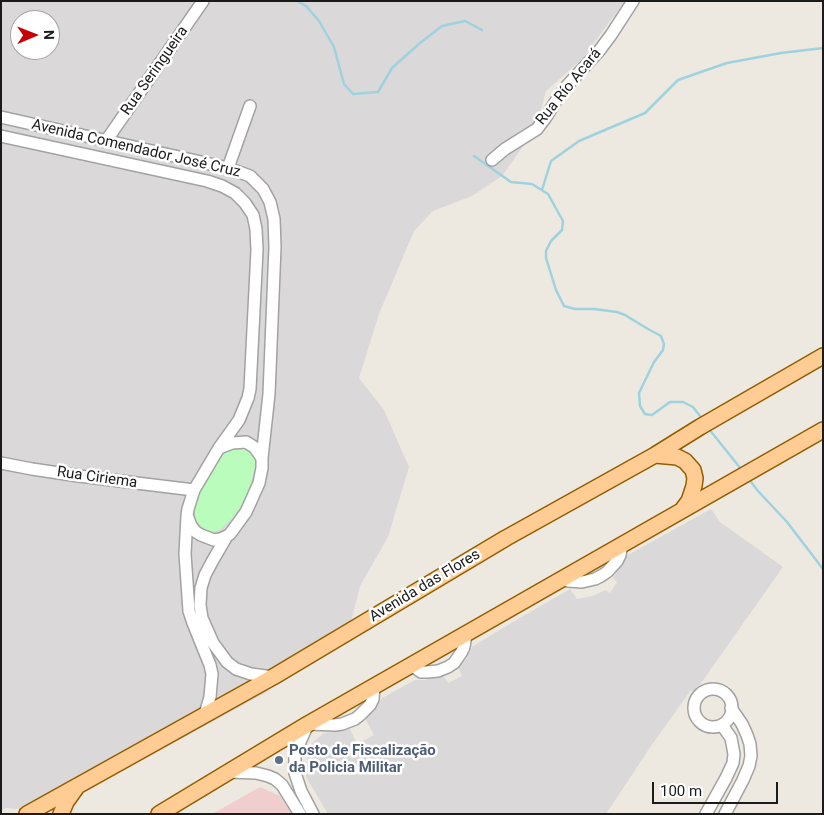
<!DOCTYPE html>
<html>
<head>
<meta charset="utf-8">
<style>
  body { margin:0 }
  #map { position:relative; width:824px; height:815px; overflow:hidden; background:#eee9e0; font-family:Roboto,sans-serif }
  canvas { display:block }
  .frame { position:absolute; inset:0; border:2px solid #1b1b1b; pointer-events:none }
  .north { position:absolute; left:10px; top:10px; width:50px; height:50px; box-sizing:border-box; background:#fff; border:1px solid #a4a4a4; border-radius:50%; rotate:89deg; font-size:14px; font-weight:700; line-height:20px; text-align:center; color:#1b1b1b }
  .north::after { content:''; display:block; margin:auto; width:18px; height:22px; background:#c70006; clip-path:polygon(50% 0,100% 100%,50% 72%,0 100%) }
  .scale { position:absolute; left:652px; top:782px; width:126px; height:22px; box-sizing:border-box; border:2px solid #1b1b1b; border-top:0; padding-left:6px; font-size:15px; line-height:18px; white-space:nowrap; color:#1b1b1b; -webkit-text-stroke:4px #fff; paint-order:stroke }
</style>
</head>
<body>
<div id="map">
<canvas width="824" height="815"></canvas>
<div class="frame"></div>
<div class="north">N</div>
<div class="scale">100 m</div>
</div>
<script>
const context = document.querySelector('canvas').getContext('2d');
context.lineJoin = 'round';
function paint(path, color) { context.fillStyle = color; context.fill(path, 'evenodd'); }
const toPath = rows => new Path2D(rows.map(r => 'M' + r).join(''));
function strokePath(path, color, width, dash) { context.strokeStyle = color; context.lineWidth = width; context.lineCap = dash ? 'butt' : 'round'; context.setLineDash(dash || []); context.stroke(path); }
function write(font, color, halo, rows, align = 'center') {
  context.font = font + ' Roboto,sans-serif'; context.lineWidth = 5; context.setLineDash([]); context.textBaseline = 'middle'; context.strokeStyle = halo; context.fillStyle = color; for (const [text, x, y, turn = 0] of rows) {
    context.save(); context.translate(x, y); context.rotate((+turn || 0) * Math.PI / 180); context.textAlign = isNaN(turn) ? turn : align; if (halo) context.strokeText(text, 0, 0); context.fillText(text, 0, 0); context.restore();
  }
}
paint(toPath([
  [1,1,625,1,582,59,546,91,536,128,502,176,472,196,433,211,414,231,379,314,359,378,384,410,409,467,388,537,360,586,350,626,265,693,128,768,62,794,59,812,6,808,1,811],
  [20,20,50,20,50,50,20,50],
  [711,509,720,522,783,567,694,693,691,690,651,746,606,814,328,814,306,777,308,750,311,744,324,733,350,729,357,744,374,735,365,718,375,709,382,698,415,680,425,680,443,675,448,683,462,676,458,667,467,658,472,647,496,632,570,589,577,599,592,596,606,590,610,593,617,582,613,578,626,556]
]), '#dad8d8');
paint(toPath([
  [260,787,280,796,292,814,212,814]
]), '#f0cece');
paint(toPath([
  [248,446,255,458,255,468,250,486,243,503,231,520,220,530,211,532,203,529,196,520,195,511,199,491,218,458,223,453,230,447]
]), '#b9fcbc');
strokePath(toPath([
  [297,1,306,6,319,21,334,47,344,84,353,94,378,92,392,68,420,43,442,26,465,21,482,30],
  [474,156,511,182,532,184,548,194,563,221,562,230,551,241,546,251,546,258,556,290,564,306,575,309,594,309,617,312,625,315,648,329,661,336,664,344,663,350,654,362,639,393,640,406,645,414,652,415,670,402,683,402,693,407,703,420],
  [542,190,551,161,579,141,645,113,678,80,727,63,781,53,823,48],
  [709,429,741,469],
  [748,478,758,491,787,522,823,569]
]), '#9ed2de', 2.5);
const minor = toPath([
  [1,117,228,168,250,176,263,189,270,202,274,219,275,247,269,394,262,458],
  [1,136,207,181,222,186,235,193,245,203,253,215,256,229,257,250,250,389,248,398,239,420,219,448],
  [106,141,203,1],
  [492,160,505,149,537,129,546,117,556,101,565,88,599,51,611,35,633,1],
  [228,168,250,106],
  [1,463,32,469,79,476,194,490],
  [187,516,185,554,189,611,193,623,210,665,212,674,210,697,205,714],
  [227,536,220,539,214,540,201,535,196,532,191,526,187,515,188,509,194,490,219,448,232,443,246,442,254,447,262,458,262,468,259,483,246,512,230,534,227,536,213,560,205,575,201,588,200,605,202,618,213,643,227,662,236,669,251,674,273,677],
  [562,578,568,581,582,582,595,579,601,576,607,572,617,561,620,555,622,544],
  [411,665,421,672,427,672,438,671,448,667,454,663,461,653,464,647,466,634],
  '694 708a19 19 0 1 1 38 0a19 19 0 1 1-38 0Z',
  [229,772,256,773,268,776,275,779,282,785,300,814],
  [313,814,301,791,295,773,295,756,300,742,308,724,335,725,342,724,355,719,360,715,370,705,373,699,374,686],
  [706,814,726,778,733,763,734,754,731,738,722,725],
  [725,814,743,780,749,766,751,756,750,744,747,735,742,724,731,708]
]);
const major = toPath([
  [655,455,677,457,685,461,693,470,695,478,694,486,689,501,683,509],
  [27,814,273,677,506,538,655,455,700,427,823,356],
  [61,814,66,802,76,788],
  [159,814,308,724,823,430]
]);
strokePath(minor, '#a2a2a2', 14);
strokePath(major, '#935e00', 18);
strokePath(minor, '#fff', 11);
strokePath(major, '#ffcd94', 15);
for (const [x, y, r, color] of [
  [279,760,5,"#5c6f8a"]
]) { const dot = new Path2D(); dot.arc(x, y, r, 0, 2 * Math.PI); context.fillStyle = color; context.fill(dot); strokePath(dot, '#fff', 2); }
write('15px', '#1b1b1b', '#fff', [
  ["Rua Seringueira",155,71,-55],
  ["Rua Río Acará",569,87,-51],
  ["Avenida Comendador José Cruz",136,149,13],
  ["Rua Ciriema",97,478,8],
  ["Avenida das Flores",425,586,-31]
]);
write('bold 15px', '#4e5e75', '#fff', [
  ["Posto de Fiscalização",289,751],
  ["da Policia Militar",289,768]
], 'left');
</script>
</body>
</html>
